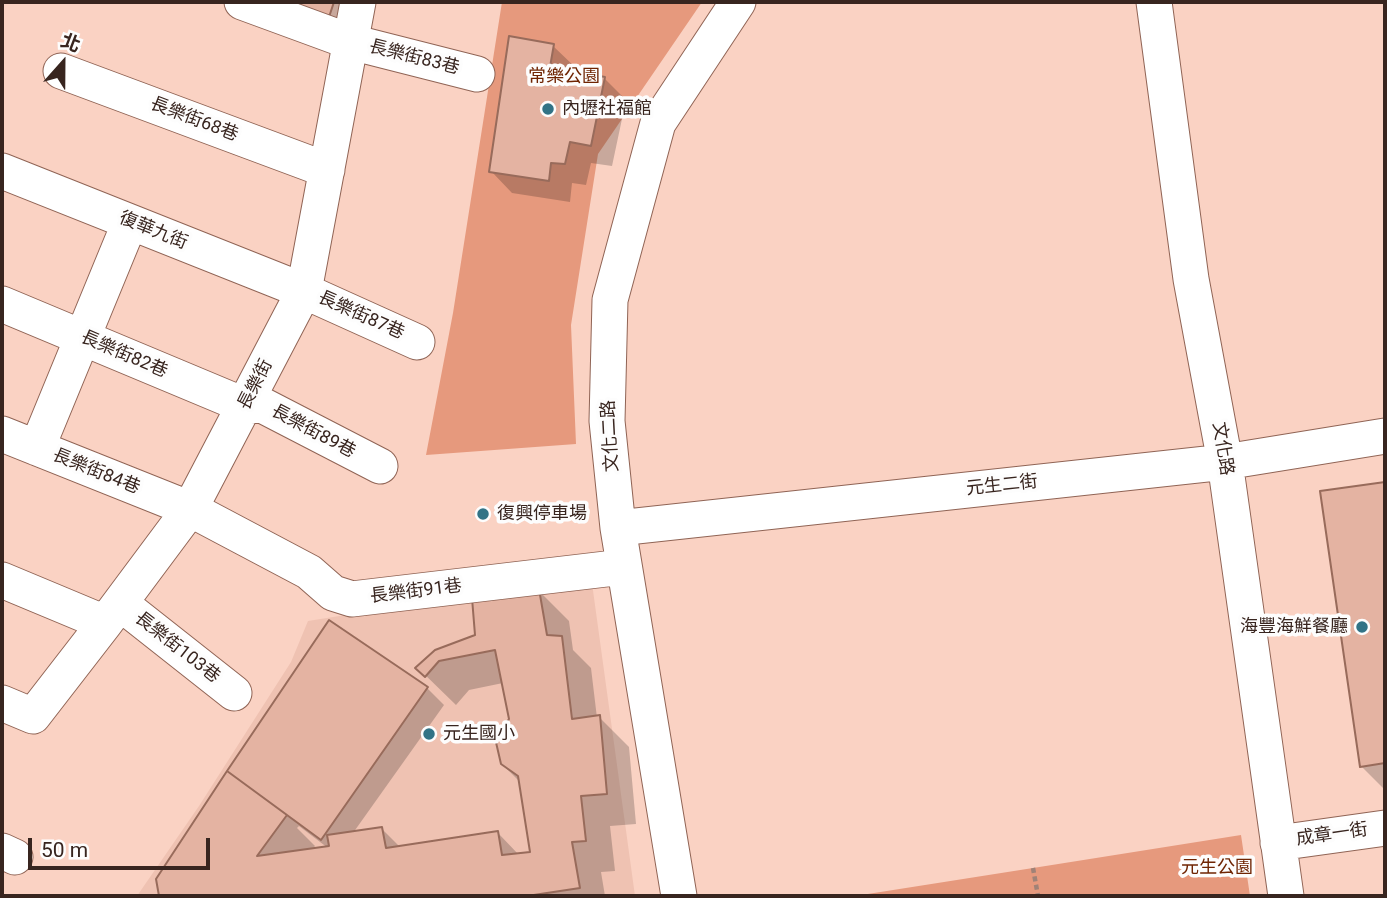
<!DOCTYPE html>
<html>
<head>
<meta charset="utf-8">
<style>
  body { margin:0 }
  #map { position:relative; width:1387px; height:898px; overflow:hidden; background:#fad2c3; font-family:Roboto,"Noto Sans TC",sans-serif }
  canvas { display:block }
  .frame { position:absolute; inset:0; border:4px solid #38251f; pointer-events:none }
  .north { position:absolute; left:28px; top:28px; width:70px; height:70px; -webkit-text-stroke:5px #fdfdfd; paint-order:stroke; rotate:21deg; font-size:19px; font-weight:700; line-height:28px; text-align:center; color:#38251f }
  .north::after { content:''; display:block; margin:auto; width:24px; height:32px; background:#38251f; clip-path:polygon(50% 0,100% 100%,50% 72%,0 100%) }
  .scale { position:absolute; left:28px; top:838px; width:182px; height:32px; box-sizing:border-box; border:4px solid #38251f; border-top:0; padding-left:9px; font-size:21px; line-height:24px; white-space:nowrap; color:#38251f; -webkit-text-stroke:5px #fdfdfd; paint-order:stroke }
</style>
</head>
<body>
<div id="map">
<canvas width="1387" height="898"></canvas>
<div class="frame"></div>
<div class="north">北</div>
<div class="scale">50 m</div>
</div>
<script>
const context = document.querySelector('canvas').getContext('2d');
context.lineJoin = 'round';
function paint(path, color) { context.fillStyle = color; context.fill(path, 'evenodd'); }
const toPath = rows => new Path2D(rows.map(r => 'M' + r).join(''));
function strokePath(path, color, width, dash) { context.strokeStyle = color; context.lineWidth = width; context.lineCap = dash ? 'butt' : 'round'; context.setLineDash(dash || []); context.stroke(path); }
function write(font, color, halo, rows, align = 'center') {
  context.font = font + ' Roboto,"Noto Sans TC",sans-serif'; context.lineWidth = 7; context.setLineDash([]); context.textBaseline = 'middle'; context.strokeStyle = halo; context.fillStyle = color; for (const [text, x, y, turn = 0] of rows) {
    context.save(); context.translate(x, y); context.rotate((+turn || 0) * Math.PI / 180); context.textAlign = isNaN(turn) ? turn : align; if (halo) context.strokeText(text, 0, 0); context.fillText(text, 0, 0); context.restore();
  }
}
paint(toPath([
  [591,576,635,896,137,896,199,806,291,662,308,621]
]), '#efc2b2');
paint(toPath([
  [502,2,702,2,598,154,571,325,576,444,426,455,453,313],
  [1241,835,1250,896,855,896,1033,868]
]), '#e6997d');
paint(toPath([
  [262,2,358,2,359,46],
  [553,46,575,67,574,73,604,78,626,100,612,166,591,163,586,185,572,183,570,202,512,193,491,171],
  [1385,484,1385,787,1383,788,1361,766,1322,492],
  [539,591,569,621,573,650,591,668,597,718,599,717,629,747,636,824,610,826,615,871,601,872,605,896,161,896,157,880,329,623,427,688,444,705,353,833,382,829,401,848,498,833,519,855,532,853,520,782,502,764,511,719,503,683,469,690,456,705,418,668,477,636],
  [299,826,328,848,312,850,315,846,297,828]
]), '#0003');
const building = toPath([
  [278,2,334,2,329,17,278,2],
  [509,36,554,44,550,67,605,77,591,146,570,142,565,164,551,163,549,181,489,172,509,36],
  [1385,482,1385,763,1360,767,1320,491,1385,482],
  [539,589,547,635,562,636,572,719,600,715,607,794,581,796,586,841,572,842,580,888,527,896,159,896,156,879,227,771,287,815,257,856,329,846,327,835,382,827,386,848,498,831,502,855,530,852,518,776,501,764,495,738,509,719,495,650,439,661,425,677,415,668,435,650,475,635,472,598,539,589],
  [329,620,428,687,321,840,227,771,329,620]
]);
paint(building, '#e4b3a2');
strokePath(building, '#986b5b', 2);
const minor = toPath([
  [242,2,351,42,477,74],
  [1154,2,1191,279,1225,462,1286,896],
  [61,71,327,170],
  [2,171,304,291,417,342],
  [2,304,246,406,262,405,380,466],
  [2,434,190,509,309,572,333,593,352,599,623,567],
  [37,448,130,222],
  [618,528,1225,462,1385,436],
  [2,580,105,623],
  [120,603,234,693],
  [2,703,33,716,105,623,190,509,304,291,358,2],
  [1278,843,1385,828],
  [2,851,15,857],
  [679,896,618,528,607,421,610,300,658,123,738,2]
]);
strokePath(minor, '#906455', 37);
strokePath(toPath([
  [1033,868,1038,896]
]), '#a08277', 4.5, [5, 3.5]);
strokePath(minor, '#fff', 35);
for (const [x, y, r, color] of [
  [548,109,7,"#327386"],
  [483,514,7,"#327386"],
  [1362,627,7,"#327386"],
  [429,734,7,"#327386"]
]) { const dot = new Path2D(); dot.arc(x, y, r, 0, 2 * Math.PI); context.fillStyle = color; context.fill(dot); strokePath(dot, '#fdfdfd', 2.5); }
write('18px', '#38251f', '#fdfdfd', [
  ["長樂街83巷",414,58,14],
  ["長樂街68巷",194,120,21],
  ["復華九街",153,231,22],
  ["長樂街87巷",361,316,24],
  ["長樂街82巷",124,355,23],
  ["長樂街",256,385,-63],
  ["長樂街89巷",313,432,28],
  ["文化二路",611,436,-93],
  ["文化路",1222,449,81],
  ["長樂街84巷",96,472,22],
  ["元生二街",1002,486,-6],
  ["長樂街91巷",416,592,-7],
  ["長樂街103巷",177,648,38],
  ["成章一街",1332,835,-8]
]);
write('18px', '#6f2402', '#fdfdfd', [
  ["常樂公園",564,77],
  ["元生公園",1217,868]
]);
write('18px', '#38251f', '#fdfdfd', [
  ["內壢社福館",562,109],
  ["復興停車場",497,514],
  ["海豐海鮮餐廳",1348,627,"right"],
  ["元生國小",443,734]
], 'left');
</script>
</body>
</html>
